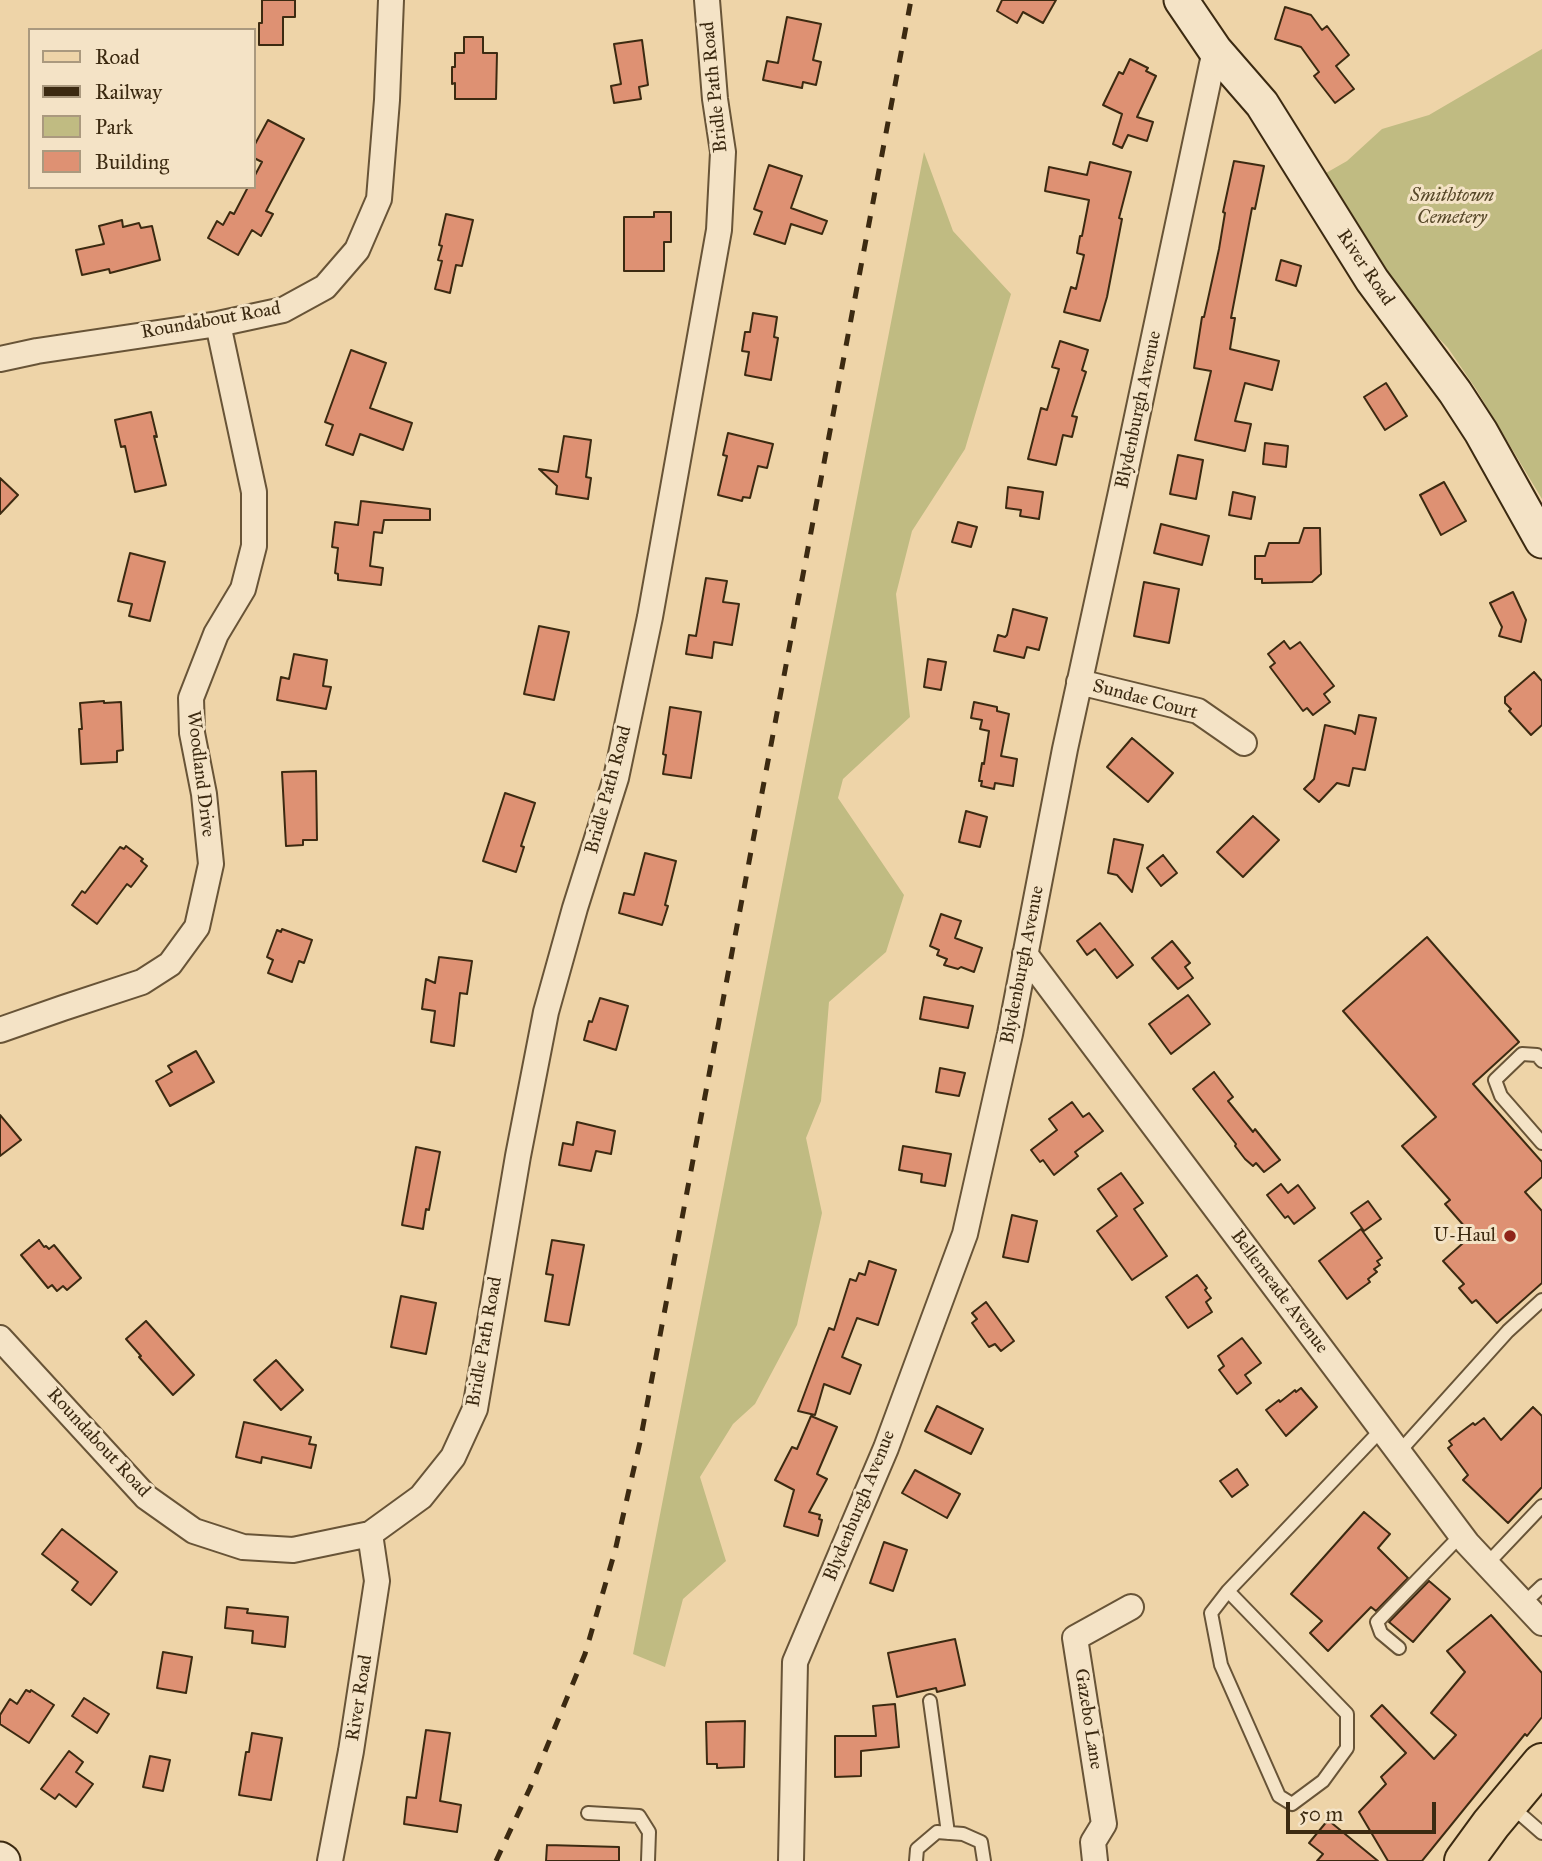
<!DOCTYPE html>
<html>
<head>
<meta charset="utf-8">
<style>
  body { margin:0 }
  #map { position:relative; width:1542px; height:1861px; overflow:hidden; background:#eed4a8; font-family:"IM FELL Great Primer",serif }
  canvas { display:block }
  .legend { position:absolute; left:28px; top:28px; width:228px; height:161px; box-sizing:border-box; background:#f4e3c6; border:2px solid #aa997e; margin:0; padding:9px 12px; list-style:none; font-size:21px; color:#3c2a11 }
  .legend li { display:flex; align-items:center; gap:14px; height:35px }
  .legend b { width:35px; border:2px solid #aa997e }
  .scale { position:absolute; left:1286px; top:1802px; width:150px; height:32px; box-sizing:border-box; border:4px solid #3c2a11; border-top:0; padding-left:9px; font-size:21px; line-height:24px; white-space:nowrap; color:#3c2a11; -webkit-text-stroke:5px #f4e3c6; paint-order:stroke }
</style>
</head>
<body>
<div id="map">
<canvas width="1542" height="1861"></canvas>
<ul class="legend">
<li><b style="height:9px;background:#eed4a8"></b>Road</li>
<li><b style="height:9px;background:#3c2a11"></b>Railway</li>
<li><b style="height:19px;background:#c0bb82"></b>Park</li>
<li><b style="height:19px;background:#de9173"></b>Building</li>
</ul>
<div class="scale">50 m</div>
</div>
<script>
const context = document.querySelector('canvas').getContext('2d');
context.lineJoin = 'round';
function paint(path, color) { context.fillStyle = color; context.fill(path, 'evenodd'); }
const toPath = rows => new Path2D(rows.map(r => 'M' + r).join(''));
function strokePath(path, color, width, dash) { context.strokeStyle = color; context.lineWidth = width; context.lineCap = dash ? 'butt' : 'round'; context.setLineDash(dash || []); context.stroke(path); }
function write(font, color, halo, rows, align = 'center') {
  context.font = font + ' "IM FELL Great Primer",serif'; context.lineWidth = 6; context.setLineDash([]); context.textBaseline = 'middle'; context.strokeStyle = halo; context.fillStyle = color; for (const [text, x, y, turn = 0] of rows) {
    context.save(); context.translate(x, y); context.rotate((+turn || 0) * Math.PI / 180); context.textAlign = isNaN(turn) ? turn : align; if (halo) context.strokeText(text, 0, 0); context.fillText(text, 0, 0); context.restore();
  }
}
paint(toPath([
  [1542,49,1542,499,1476,389,1448,348,1409,307,1326,173,1347,161,1382,129,1429,115],
  [924,152,953,231,1011,294,965,449,912,531,896,594,910,717,843,779,838,798,904,895,886,952,829,1002,821,1101,806,1138,822,1213,797,1325,755,1404,733,1424,700,1477,726,1561,683,1599,665,1667,633,1654]
]), '#c0bb82');
const building = toPath([
  [262,0,295,0,295,17,283,17,283,45,259,45,259,23,262,23,262,0],
  [1002,0,1056,0,1043,23,1023,12,1017,23,997,11,1002,0],
  [1285,7,1311,15,1322,30,1327,26,1349,55,1336,66,1354,89,1335,103,1314,76,1319,72,1301,47,1275,39,1285,7],
  [787,17,821,24,813,60,821,62,816,85,803,82,802,88,763,80,767,61,778,63,787,17],
  [464,37,483,37,483,53,497,53,496,99,455,99,455,83,452,84,452,67,455,67,455,53,464,53,464,37],
  [642,40,648,85,639,87,641,99,614,103,611,86,621,84,614,44,642,40],
  [1130,59,1148,68,1146,71,1156,76,1137,117,1153,122,1147,141,1128,135,1122,148,1113,144,1122,114,1103,105,1119,72,1123,74,1130,59],
  [268,120,304,139,266,211,273,214,261,236,252,230,238,255,208,238,217,221,223,225,230,212,234,214,248,187,254,187,254,177,262,162,254,158,254,146,268,120],
  [1234,161,1264,166,1255,209,1252,208,1231,318,1235,318,1230,349,1279,361,1272,390,1245,383,1235,421,1251,424,1245,451,1195,440,1211,371,1194,368,1202,317,1204,317,1219,249,1225,213,1223,212,1234,161],
  [1090,162,1131,172,1119,218,1122,219,1107,297,1100,321,1064,312,1071,287,1076,289,1084,255,1077,253,1080,236,1082,236,1089,200,1045,191,1049,167,1087,175,1090,162],
  [769,165,802,176,791,208,827,221,822,234,791,224,785,244,754,234,762,212,754,209,769,165],
  [654,212,671,212,671,242,664,242,664,271,624,271,624,217,654,217,654,212],
  [446,214,473,220,462,266,456,265,450,293,435,289,442,261,438,260,442,246,439,245,446,214],
  [122,220,123,227,139,223,141,228,152,226,160,260,110,273,109,269,82,275,76,250,104,244,99,226,122,220],
  [1281,260,1301,266,1296,286,1276,280,1281,260],
  [753,313,777,317,774,337,778,338,771,380,745,375,749,352,742,351,745,332,750,332,753,313],
  [1060,341,1088,350,1082,370,1086,372,1072,416,1077,417,1072,437,1063,435,1056,465,1028,459,1041,408,1047,410,1059,369,1052,367,1060,341],
  [351,350,386,363,370,408,412,423,403,450,360,434,353,455,326,445,333,425,325,422,351,350],
  [1386,383,1407,416,1385,430,1364,397,1386,383],
  [151,412,157,437,154,436,166,485,135,492,125,446,121,447,115,420,151,412],
  [728,433,773,444,767,468,758,466,750,498,743,497,742,501,718,495,727,456,723,455,728,433],
  [564,436,591,440,586,477,591,478,588,499,556,494,557,486,539,469,558,472,564,436],
  [1265,443,1288,446,1286,467,1263,464,1265,443],
  [1178,455,1203,460,1196,499,1170,494,1178,455],
  [0,478,18,495,0,514,0,478],
  [1444,482,1466,521,1441,535,1420,495,1444,482],
  [1008,487,1043,492,1039,519,1020,516,1021,510,1006,508,1008,487],
  [1233,492,1255,497,1251,519,1229,515,1233,492],
  [361,501,430,509,430,520,384,520,382,533,374,532,370,566,383,568,381,585,338,580,338,574,335,573,338,548,332,547,335,522,358,525,361,501],
  [958,522,977,527,971,547,952,542,958,522],
  [1161,524,1209,536,1202,565,1154,553,1161,524],
  [1304,528,1320,528,1321,574,1312,582,1262,583,1262,579,1255,579,1255,556,1265,556,1269,543,1299,543,1304,528],
  [130,553,165,562,150,621,129,616,132,604,118,601,130,553],
  [706,578,727,581,723,602,739,604,732,645,714,642,712,658,686,654,689,635,696,636,706,578],
  [1144,582,1179,589,1169,643,1134,636,1144,582],
  [1513,592,1526,620,1521,642,1499,636,1502,627,1490,603,1513,592],
  [1013,609,1047,618,1039,650,1027,647,1024,658,994,651,998,635,1005,637,1007,635,1013,609],
  [539,626,569,632,554,700,524,694,539,626],
  [1284,641,1290,649,1300,642,1334,686,1324,694,1330,702,1313,715,1307,708,1303,711,1270,667,1275,663,1268,654,1284,641],
  [294,654,327,660,323,686,331,687,326,709,277,700,281,677,289,679,294,654],
  [928,659,946,662,941,690,924,687,928,659],
  [1534,672,1542,681,1542,725,1531,735,1509,711,1511,709,1505,703,1505,697,1534,672],
  [104,701,104,703,121,702,123,750,117,751,117,762,81,764,79,729,82,729,80,703,104,701],
  [974,702,997,707,997,711,1009,714,1001,756,1017,759,1013,786,995,783,994,789,981,786,982,781,979,781,982,763,984,764,989,731,980,729,982,720,971,718,974,702],
  [670,707,701,712,691,778,663,774,666,755,663,754,670,707],
  [1359,715,1376,718,1365,770,1353,768,1349,786,1337,783,1319,802,1304,789,1314,779,1325,725,1352,731,1355,734,1359,715],
  [1132,738,1173,773,1148,802,1107,767,1132,738],
  [316,771,317,840,303,840,303,845,286,846,282,772,316,771],
  [505,793,535,803,521,846,524,847,516,872,483,861,505,793],
  [966,811,987,817,980,847,959,842,966,811],
  [1253,816,1279,840,1243,877,1217,852,1253,816],
  [1114,839,1143,845,1132,892,1117,875,1108,873,1114,839],
  [126,846,143,859,141,861,147,866,131,887,127,884,97,924,72,905,82,891,85,893,120,847,124,849,126,846],
  [645,853,676,861,665,905,668,906,662,925,619,913,624,893,634,895,645,853],
  [1163,855,1177,873,1161,886,1147,868,1163,855],
  [941,914,961,921,955,938,982,948,974,972,961,967,958,969,944,965,947,959,937,955,939,950,930,946,941,914],
  [1100,923,1133,965,1117,978,1095,949,1087,955,1077,941,1100,923],
  [282,929,312,940,304,963,299,961,292,982,268,973,273,960,267,957,277,930,281,932,282,929],
  [1427,937,1519,1042,1473,1084,1542,1162,1542,1177,1525,1192,1542,1211,1542,1283,1497,1323,1476,1300,1472,1303,1459,1288,1464,1284,1443,1261,1472,1235,1445,1204,1450,1200,1402,1146,1436,1117,1343,1011,1427,937],
  [1172,941,1190,963,1185,967,1193,978,1178,989,1152,958,1172,941],
  [439,957,472,961,467,994,460,993,454,1046,431,1042,435,1011,422,1009,426,979,435,983,439,957],
  [1188,995,1210,1024,1171,1054,1149,1024,1188,995],
  [924,997,973,1006,968,1028,920,1019,924,997],
  [600,998,628,1006,616,1050,584,1040,589,1021,592,1022,600,998],
  [196,1051,214,1082,170,1106,156,1081,172,1072,168,1066,196,1051],
  [940,1068,965,1073,959,1096,936,1092,940,1068],
  [1214,1072,1233,1097,1228,1101,1253,1132,1255,1129,1280,1160,1264,1172,1256,1163,1253,1166,1245,1159,1235,1146,1236,1144,1193,1089,1214,1072],
  [1072,1102,1083,1117,1089,1113,1103,1131,1075,1152,1078,1156,1054,1175,1043,1160,1040,1162,1031,1150,1057,1130,1049,1119,1072,1102],
  [0,1115,21,1140,0,1156,0,1115],
  [577,1122,615,1131,611,1154,596,1151,591,1171,559,1165,563,1143,573,1145,577,1122],
  [903,1146,951,1154,945,1186,921,1182,922,1174,899,1170,903,1146],
  [416,1147,440,1152,429,1210,426,1209,423,1229,402,1225,416,1147],
  [1121,1173,1143,1203,1134,1209,1167,1256,1132,1280,1097,1231,1117,1216,1098,1189,1121,1173],
  [1281,1184,1288,1193,1298,1185,1315,1208,1294,1224,1288,1216,1285,1218,1267,1195,1281,1184],
  [1368,1201,1381,1219,1364,1231,1351,1213,1368,1201],
  [1012,1215,1037,1221,1028,1262,1003,1257,1012,1215],
  [1361,1229,1382,1258,1377,1261,1380,1265,1374,1269,1377,1272,1368,1279,1370,1282,1347,1299,1319,1261,1361,1229],
  [39,1240,44,1247,46,1246,49,1249,54,1245,81,1278,67,1290,63,1286,57,1291,52,1285,48,1288,21,1255,39,1240],
  [552,1240,584,1245,569,1325,545,1321,553,1275,546,1274,552,1240],
  [869,1261,896,1270,878,1325,857,1318,842,1357,861,1365,850,1394,824,1384,815,1415,798,1411,829,1328,834,1330,850,1279,856,1281,859,1273,865,1275,869,1261],
  [1197,1275,1207,1288,1205,1290,1211,1298,1206,1302,1212,1312,1188,1328,1166,1297,1197,1275],
  [401,1296,436,1303,426,1354,391,1347,401,1296],
  [986,1302,1014,1341,1001,1351,995,1344,989,1347,972,1323,977,1319,972,1313,986,1302],
  [146,1321,194,1375,173,1395,139,1357,141,1356,126,1339,146,1321],
  [1242,1338,1261,1363,1245,1375,1251,1383,1237,1394,1219,1370,1224,1366,1218,1356,1242,1338],
  [276,1360,303,1390,281,1410,254,1380,276,1360],
  [1301,1388,1317,1407,1286,1436,1266,1410,1279,1400,1280,1402,1295,1390,1296,1392,1301,1388],
  [937,1406,983,1429,971,1454,925,1431,937,1406],
  [1533,1407,1542,1416,1542,1487,1508,1523,1463,1480,1468,1475,1448,1448,1452,1445,1449,1441,1473,1423,1475,1425,1484,1418,1501,1440,1533,1407],
  [811,1416,837,1427,817,1474,827,1479,809,1512,820,1515,819,1519,822,1520,818,1536,784,1526,794,1490,775,1480,792,1447,797,1449,811,1416],
  [244,1422,311,1437,309,1444,316,1445,311,1468,262,1457,261,1463,236,1457,244,1422],
  [1237,1469,1248,1485,1232,1497,1220,1481,1237,1469],
  [915,1470,960,1494,947,1518,902,1493,915,1470],
  [1364,1512,1390,1534,1378,1548,1408,1578,1376,1611,1371,1607,1328,1651,1310,1633,1322,1621,1291,1594,1364,1512],
  [62,1529,117,1572,91,1605,72,1590,78,1582,42,1554,62,1529],
  [884,1542,907,1550,893,1591,870,1583,884,1542],
  [1429,1581,1450,1599,1413,1642,1389,1622,1429,1581],
  [227,1607,248,1609,247,1613,288,1617,285,1647,252,1643,253,1631,225,1628,227,1607],
  [1491,1615,1542,1673,1542,1717,1527,1736,1525,1734,1422,1861,1388,1861,1359,1812,1386,1784,1381,1777,1406,1753,1371,1716,1382,1705,1434,1759,1456,1735,1431,1713,1465,1672,1447,1651,1491,1615],
  [955,1639,965,1685,937,1692,936,1688,897,1697,888,1653,955,1639],
  [163,1652,192,1657,186,1693,157,1688,163,1652],
  [26,1690,30,1692,31,1690,54,1705,29,1743,0,1724,0,1715,10,1699,17,1704,26,1690],
  [84,1698,109,1714,97,1733,72,1716,84,1698],
  [895,1704,899,1747,861,1751,861,1776,835,1777,835,1736,876,1736,873,1706,895,1704],
  [745,1721,744,1767,717,1768,717,1764,707,1764,706,1722,745,1721],
  [426,1730,450,1733,440,1801,461,1805,457,1832,404,1824,407,1797,416,1798,426,1730],
  [252,1733,282,1738,271,1800,239,1795,246,1752,249,1752,252,1733],
  [69,1751,83,1762,76,1772,93,1784,76,1807,59,1794,55,1799,41,1789,69,1751],
  [150,1756,170,1760,163,1791,143,1787,150,1756],
  [1328,1820,1378,1861,1317,1861,1323,1854,1309,1843,1328,1820],
  [547,1845,619,1847,619,1861,546,1861,547,1845]
]);
paint(building, '#de9173');
strokePath(building, '#3c2a11', 2);
const lane = toPath([
  [1542,1061,1537,1055,1522,1054,1495,1080,1501,1096,1542,1143],
  [1399,1452,1508,1331,1542,1300],
  [1487,1564,1542,1506],
  [1228,1591,1347,1714,1347,1748,1323,1781,1292,1804,1279,1796,1221,1665,1211,1613,1228,1591,1381,1430],
  [1524,1603,1542,1586],
  [1399,1648,1381,1633,1377,1622,1461,1535],
  [930,1701,948,1833],
  [1511,1806,1542,1833],
  [588,1813,639,1816,649,1832,648,1861],
  [916,1861,917,1849,937,1832,963,1834,981,1842,984,1861]
]);
const street = toPath([
  [0,359,37,351,218,324,283,310,325,287,357,250,379,199,387,100,391,0],
  [1079,682,1198,711,1244,743],
  [1025,954,1467,1543,1542,1623],
  [0,1030,63,1008,142,982,170,964,197,927,211,864,204,794,192,733,191,698,216,634,243,589,254,546,254,492,218,324],
  [0,1338,146,1497,194,1531,243,1547,293,1550,370,1534,421,1497,453,1457,475,1409,518,1156,546,1012,575,908,616,778,650,617,719,230,723,152,715,99,707,0],
  [330,1861,351,1751,377,1581,370,1534],
  [791,1861,795,1662,886,1448,965,1234,1010,1034,1065,749,1121,492,1215,50],
  [1095,1861,1093,1842,1104,1824,1075,1638,1131,1607]
]);
const secondary = toPath([
  [1181,0,1215,50,1262,104,1372,280,1455,392,1481,432,1542,541],
  [0,1859,3,1861]
]);
const primary = toPath([
  [1464,1861,1491,1824,1542,1763]
]);
strokePath(lane, '#685437', 16);
strokePath(street, '#685437', 28);
strokePath(secondary, '#3c2a11', 37);
strokePath(primary, '#3c2a11', 42);
strokePath(lane, '#f4e3c6', 12);
strokePath(street, '#f4e3c6', 24);
strokePath(secondary, '#f4e3c6', 33);
strokePath(primary, '#eed4a8', 38);
strokePath(toPath([
  [496,1861,530,1788,585,1654,615,1551,640,1442,911,0]
]), '#3c2a11', 5, [12, 12]);
for (const [x, y, r, color] of [
  [1510,1236,7,"#8f2418"]
]) { const dot = new Path2D(); dot.arc(x, y, r, 0, 2 * Math.PI); context.fillStyle = color; context.fill(dot); strokePath(dot, '#f4e3c6', 2.5); }
write('19px', '#3c2a11', '#f4e3c6', [
  ["Bridle Path Road",715,87,-96],
  ["River Road",1365,268,56],
  ["Roundabout Road",211,321,-10],
  ["Blydenburgh Avenue",1139,410,-78],
  ["Sundae Court",1145,700,15],
  ["Woodland Drive",200,774,83],
  ["Bridle Path Road",609,790,-75],
  ["Blydenburgh Avenue",1023,965,-79],
  ["Bellemeade Avenue",1279,1292,53],
  ["Bridle Path Road",485,1342,-80],
  ["Roundabout Road",98,1443,47],
  ["Blydenburgh Avenue",860,1506,-68],
  ["River Road",360,1698,-81],
  ["Gazebo Lane",1088,1719,81]
]);
write('italic 19px', '#564728', '#f4e3c6', [
  ["Smithtown",1452,196],
  ["Cemetery",1452,218]
]);
write('19px', '#3c2a11', '#f4e3c6', [
  ["U-Haul",1496,1236]
], 'right');
</script>
</body>
</html>
